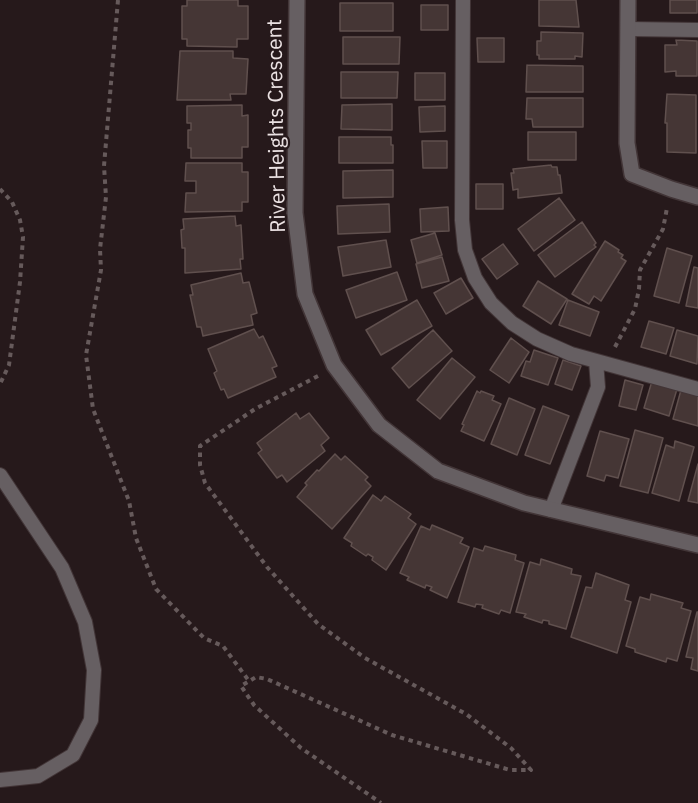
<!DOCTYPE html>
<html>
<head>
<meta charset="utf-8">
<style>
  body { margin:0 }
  canvas { display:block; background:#26191b }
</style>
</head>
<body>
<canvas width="698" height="803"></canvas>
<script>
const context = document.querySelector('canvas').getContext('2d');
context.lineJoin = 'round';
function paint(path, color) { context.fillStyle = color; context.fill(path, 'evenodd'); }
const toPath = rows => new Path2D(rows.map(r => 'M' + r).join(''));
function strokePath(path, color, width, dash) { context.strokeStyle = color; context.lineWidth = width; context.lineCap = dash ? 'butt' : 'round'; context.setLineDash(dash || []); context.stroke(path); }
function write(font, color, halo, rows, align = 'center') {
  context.font = font + ' "IBM Plex Sans",sans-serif'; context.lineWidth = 4.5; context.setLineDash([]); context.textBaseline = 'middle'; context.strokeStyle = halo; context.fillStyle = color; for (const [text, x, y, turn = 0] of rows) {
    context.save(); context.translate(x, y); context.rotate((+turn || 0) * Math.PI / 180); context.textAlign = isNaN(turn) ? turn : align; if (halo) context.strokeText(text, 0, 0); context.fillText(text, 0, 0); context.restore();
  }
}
const building = toPath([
  [187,0,238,0,238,6,248,6,248,39,237,39,237,47,187,46,187,39,182,39,182,6,187,6,187,0],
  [539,0,576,0,579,27,539,26,539,0],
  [670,0,697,0,697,13,670,13,670,0],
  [340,3,393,3,393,31,340,31,340,3],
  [421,5,448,5,448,30,421,30,421,5],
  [541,32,583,33,582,57,575,56,575,59,539,59,539,55,537,55,537,41,541,41,541,32],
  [343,37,400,37,399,64,343,64,343,37],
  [477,38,504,38,504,62,478,62,477,38],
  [676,40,697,41,697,76,676,76,676,71,665,72,665,45,677,45,676,40],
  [180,51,233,51,233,58,248,59,246,94,230,94,231,100,177,100,180,51],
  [527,65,583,66,583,92,526,92,527,65],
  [341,72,398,72,397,98,341,98,341,72],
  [415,73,445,73,445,100,415,100,415,73],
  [667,94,696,95,696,153,667,152,667,123,665,123,667,94],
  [527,98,583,98,583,127,533,127,532,119,526,119,527,98],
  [392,104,392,130,341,129,342,105,392,104],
  [242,105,242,116,248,115,248,147,242,147,242,158,191,158,191,148,188,148,188,130,191,130,191,123,187,123,187,106,242,105],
  [445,106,445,131,420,132,419,107,445,106],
  [528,132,576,132,576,160,528,160,528,132],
  [339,137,391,137,391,145,393,145,393,163,339,163,339,137],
  [422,141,447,141,447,168,423,168,422,141],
  [186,163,242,163,242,172,248,172,248,202,242,202,242,211,185,212,186,193,196,193,196,181,185,181,186,163],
  [551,165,552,167,557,167,558,175,560,175,562,193,518,198,518,189,513,190,511,173,514,173,513,169,551,165],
  [393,170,393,197,343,198,343,171,393,170],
  [476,184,503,184,503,209,476,209,476,184],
  [559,198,575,220,534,251,518,229,559,198],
  [389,204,390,232,338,234,337,206,389,204],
  [448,207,449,231,421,232,420,209,448,207],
  [235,216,236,226,241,225,243,259,240,259,241,269,185,273,185,248,182,248,181,230,184,229,183,219,235,216],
  [582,222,596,243,594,245,596,247,555,277,538,255,582,222],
  [435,233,442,255,417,263,411,240,435,233],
  [386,240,391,267,343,276,338,247,386,240],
  [605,241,619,250,618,252,623,255,621,258,626,261,601,301,594,296,589,304,572,294,605,241],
  [503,244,518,264,497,279,482,259,503,244],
  [667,248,692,256,679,303,654,296,667,248],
  [442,257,449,281,422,288,416,264,442,257],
  [694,267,698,268,698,308,686,306,694,267],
  [397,272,407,300,356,318,346,290,397,272],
  [241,273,243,283,249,282,257,313,251,315,253,325,203,336,201,327,197,327,190,295,193,295,191,285,241,273],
  [461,278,473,298,446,314,434,293,461,278],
  [538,281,567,299,551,324,523,306,538,281],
  [417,300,432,326,381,355,366,330,417,300],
  [568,300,599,312,590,336,559,325,568,300],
  [649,321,674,328,666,354,641,347,649,321],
  [254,329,259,338,263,336,277,366,272,368,276,377,228,398,224,389,221,390,214,373,217,371,208,349,254,329],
  [433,330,452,351,409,388,392,368,433,330],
  [677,330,698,336,697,364,670,356,677,330],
  [511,338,529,352,509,383,490,370,511,338],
  [534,350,558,358,548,385,521,376,526,361,530,362,534,350],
  [452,358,475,377,440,419,417,400,452,358],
  [563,360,581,366,572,390,555,384,563,360],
  [625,380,643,385,636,410,619,406,625,380],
  [652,381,677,389,669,416,644,408,652,381],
  [681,390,698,394,698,426,673,419,681,390],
  [477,391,480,393,481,391,494,396,492,400,501,404,484,441,461,431,464,425,462,424,477,391],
  [509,398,535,409,517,455,491,444,509,398],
  [543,406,569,416,550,464,525,455,543,406],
  [296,413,300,419,309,413,329,438,321,445,325,451,287,482,282,475,277,478,258,453,262,450,257,443,296,413],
  [635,430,663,438,648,493,620,486,635,430],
  [600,431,629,439,618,478,606,475,604,481,587,476,600,431],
  [675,441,694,447,679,501,652,493,666,445,674,448,675,441],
  [335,454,341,460,345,456,368,477,365,480,371,486,332,529,297,497,307,485,305,483,317,470,319,471,335,454],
  [698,464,698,503,688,501,698,464],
  [373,495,381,501,385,496,411,514,408,518,416,524,386,570,372,560,373,557,368,554,366,556,351,546,352,543,344,538,373,495],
  [432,525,463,538,460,543,469,547,447,598,430,590,432,587,426,585,425,588,407,580,409,577,400,573,421,526,430,530,432,525],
  [485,546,516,555,515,560,524,563,510,613,501,610,499,614,482,608,483,605,476,604,475,607,458,602,474,548,483,551,485,546],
  [541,559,572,569,571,574,581,576,566,629,549,624,549,621,543,620,542,623,524,617,526,614,516,612,530,562,540,565,541,559],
  [596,573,629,585,625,600,631,602,617,653,571,637,586,587,592,588,596,573],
  [651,594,683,603,681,608,691,611,677,661,667,658,666,662,635,652,635,649,626,646,640,597,650,600,651,594],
  [697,612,698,612,698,671,691,669,693,658,686,657,697,612]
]);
paint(building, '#453635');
strokePath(building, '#60504e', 1.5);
const lane = toPath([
  [463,0,462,220,465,250,475,278,491,303,512,323,537,339,571,354,698,389],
  [628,29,698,30],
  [0,475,62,568,85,622,94,670,91,720,73,755,38,776,0,780],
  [551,510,598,387,596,361]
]);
const street = toPath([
  [297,0,295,213,305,294,334,365,379,425,438,471,524,503,698,545],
  [628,0,627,143,632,174,671,189,698,197]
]);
strokePath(lane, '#423537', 16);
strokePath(street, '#423537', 18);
strokePath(toPath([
  [118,0,104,166,106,197,100,249,101,270,86,355,93,409,129,501,136,538,156,589,204,638,223,646,249,681],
  [0,189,12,202,20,220,23,237,20,282,9,365,0,384],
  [615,347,635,309,639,289,640,270,663,229,667,208],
  [318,376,255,409,200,446,200,465,205,483,267,567,318,624,365,658,466,714,511,748,531,770,510,770,392,735,267,679,256,677,241,686,254,705,301,748,381,803]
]), '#665a5b', 4, [4.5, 4.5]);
strokePath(lane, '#665f62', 14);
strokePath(street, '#665f62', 15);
write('21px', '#ebe2e3', '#26191b', [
  ["River Heights Crescent",277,126,-91]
]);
</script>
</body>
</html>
